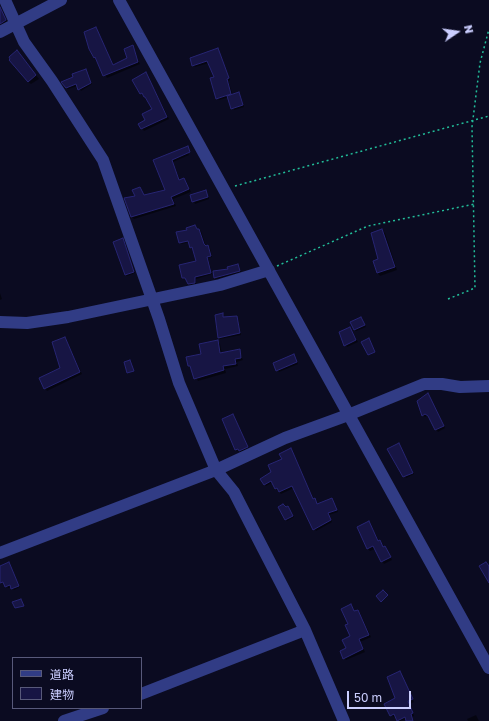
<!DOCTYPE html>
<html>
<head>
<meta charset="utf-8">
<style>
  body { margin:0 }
  #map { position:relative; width:489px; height:721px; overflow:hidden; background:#0b0b21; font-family:"Golos Text","Noto Sans JP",sans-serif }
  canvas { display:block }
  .legend { position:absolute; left:12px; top:657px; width:130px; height:52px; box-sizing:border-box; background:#0b0b21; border:1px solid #58597a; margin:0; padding:5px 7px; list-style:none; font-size:12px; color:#cbceff }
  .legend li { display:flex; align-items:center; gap:8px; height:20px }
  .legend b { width:20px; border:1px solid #58597a }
  .north { position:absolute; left:437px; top:12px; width:40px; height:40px; -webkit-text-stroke:3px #0b0b21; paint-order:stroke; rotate:77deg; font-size:11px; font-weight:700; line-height:16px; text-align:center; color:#cbceff }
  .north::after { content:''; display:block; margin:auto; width:14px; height:18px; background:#cbceff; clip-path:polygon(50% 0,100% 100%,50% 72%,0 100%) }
  .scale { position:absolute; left:347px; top:691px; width:64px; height:18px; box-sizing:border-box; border:2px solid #cbceff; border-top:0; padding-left:5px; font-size:12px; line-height:14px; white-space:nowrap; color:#cbceff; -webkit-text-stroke:3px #0b0b21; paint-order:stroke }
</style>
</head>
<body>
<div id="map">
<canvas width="489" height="721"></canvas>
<ul class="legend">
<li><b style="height:5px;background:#313c85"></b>道路</li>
<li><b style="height:11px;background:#171544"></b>建物</li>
</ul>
<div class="north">N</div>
<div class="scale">50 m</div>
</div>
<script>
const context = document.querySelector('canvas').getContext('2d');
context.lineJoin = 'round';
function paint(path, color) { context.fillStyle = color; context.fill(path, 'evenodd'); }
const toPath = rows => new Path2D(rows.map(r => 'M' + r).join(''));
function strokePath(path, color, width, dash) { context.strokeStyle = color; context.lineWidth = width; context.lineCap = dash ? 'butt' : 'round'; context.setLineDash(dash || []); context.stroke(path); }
paint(toPath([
  [0,9,7,22,0,26],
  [96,28,114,66,128,59,132,47,140,64,107,78,95,57],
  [217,49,230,80,228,81,233,95,239,93,240,95,244,107,234,110,229,97,219,100,217,98,215,78,209,63,195,67,193,65],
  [20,54,39,79,31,84,28,82],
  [86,70,92,84,81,91,78,86,68,89,66,88,74,77],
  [147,75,169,119,144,131,140,124,146,121,153,110,133,80],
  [187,151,189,155,173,162,180,180,184,179,186,181,191,192,173,199,176,206,134,219,132,217,145,200,166,191,154,161],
  [206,191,209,199,195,204,191,196],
  [195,226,198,230,201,231,206,247,210,248,212,257,208,258,212,274,196,279,196,284,191,285,186,279,183,278,197,262,193,248,191,247,189,242,182,244,180,242,188,231],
  [382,230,385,233,397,270,380,276,378,273],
  [122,239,135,273,127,276,126,275],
  [238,265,241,272,217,279,215,278,214,272,229,270],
  [0,293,2,299,0,300],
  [222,314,224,318,236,317,238,319,241,335,220,339,219,337],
  [362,320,366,327,356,331,354,329],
  [350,328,358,342,347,347,340,333],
  [65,338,82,374,47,391,45,388,61,368],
  [217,341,220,344,222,354,239,351,243,360,237,362,238,366,225,369,226,373,198,381,189,366],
  [294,355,298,364,279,372,277,370],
  [429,396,445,428,438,432,427,416,425,417,423,415],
  [233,415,249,449,241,452,236,450,223,419],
  [400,446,414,474,406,478,389,450],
  [291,449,314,500,318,505,332,499,338,512,329,515,332,522,316,531,294,488,281,494,275,488,273,482,266,486,264,484],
  [285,506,289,509,294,517,287,521,286,519],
  [369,522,379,541,387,550,392,560,384,564,375,549,370,551,368,549],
  [9,564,20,587,14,590,11,587,8,588,0,577,0,567],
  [351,605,355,612,357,611,360,613,371,637,360,642,365,652,346,660,344,658,351,637,349,624],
  [400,673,414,702,410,704,414,716,412,717,414,721,407,721,407,719,399,721,396,716,394,717,391,715],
  [476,715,479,721,468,721,467,719]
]), '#0007');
const building = toPath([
  [0,7,6,20,0,24,0,7],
  [96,27,113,65,127,58,124,49,133,45,138,62,103,76,95,57,94,58,89,49,84,32,96,27],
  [218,48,229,78,227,79,231,94,216,99,210,78,214,77,207,61,192,66,190,58,218,48],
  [17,50,36,75,28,82,9,60,10,59,9,57,17,50],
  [86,69,91,83,78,90,76,84,66,88,61,82,73,77,72,74,86,69],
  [146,72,167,117,141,129,138,124,145,120,142,114,152,109,145,97,144,97,142,93,140,94,132,80,146,72],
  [239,92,243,105,231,109,227,96,239,92],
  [188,146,190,152,172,160,179,180,184,178,189,189,171,197,174,204,131,217,124,198,135,196,132,190,140,187,144,195,165,190,153,160,188,146],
  [206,190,208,197,192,202,190,195,206,190],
  [195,225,197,229,199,229,204,244,206,246,208,245,211,256,207,257,211,273,195,277,195,283,188,284,185,278,182,278,179,265,196,261,192,247,190,248,188,241,179,243,176,232,187,230,186,228,195,225],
  [382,229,395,267,377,273,373,261,378,259,371,233,382,229],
  [123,238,134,272,125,275,113,242,123,238],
  [238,264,240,271,214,278,213,271,228,269,227,267,238,264],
  [223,313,223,317,237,316,240,333,218,338,215,315,223,313],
  [361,317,365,325,354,330,350,322,361,317],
  [350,327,356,340,344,346,339,332,350,327],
  [65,337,80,372,44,389,39,378,60,368,52,342,65,337],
  [369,338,375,352,368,355,361,342,369,338],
  [218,340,220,353,240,349,241,358,235,359,236,364,223,366,224,370,194,379,190,366,188,366,186,357,201,354,199,344,218,340],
  [294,354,297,362,276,371,273,363,294,354],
  [130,360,134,371,127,373,124,362,130,360],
  [428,393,444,426,435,430,428,416,425,414,422,416,417,401,428,393],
  [233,414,248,447,239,451,238,449,235,450,222,419,233,414],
  [399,443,413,473,403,477,387,449,399,443],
  [291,448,313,499,315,498,317,504,332,498,337,510,328,513,331,520,313,530,292,486,279,492,277,488,275,489,271,481,264,485,260,479,271,472,268,465,282,459,279,454,291,448],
  [283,504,286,507,288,506,293,516,285,520,278,507,283,504],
  [369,521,378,541,380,540,383,547,385,546,391,557,381,562,373,546,367,549,357,527,369,521],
  [9,562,19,586,11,589,10,585,5,587,3,582,0,583,0,566,9,562],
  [486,562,489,566,489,583,479,566,486,562],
  [383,590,388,595,381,602,376,596,383,590],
  [21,599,24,606,15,608,12,602,21,599],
  [351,604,354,611,358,610,369,635,359,639,363,649,343,659,340,651,346,648,342,640,350,636,345,625,348,624,341,609,351,604],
  [400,671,413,699,408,701,413,713,411,714,413,721,406,721,405,717,397,721,394,714,390,716,384,704,395,698,387,677,400,671]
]);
paint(building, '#171544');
strokePath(building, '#272573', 1);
strokePath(toPath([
  [235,186,489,116],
  [277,266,368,226,475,204],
  [448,299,475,288,472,127,480,63,489,29]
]), '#22bd99', 1.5, [2, 3]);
strokePath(toPath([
  [5,0,24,42,52,81,103,160,159,319,179,383,216,470,234,492,256,535,305,630,344,721],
  [119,0,489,668],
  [0,32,61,0],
  [0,322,27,323,68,317,220,285,269,270],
  [0,553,216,470,285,438,348,415,424,384,442,384,460,387,489,386],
  [141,694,305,630],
  [64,721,103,708]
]), '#313c85', 12);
</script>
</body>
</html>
